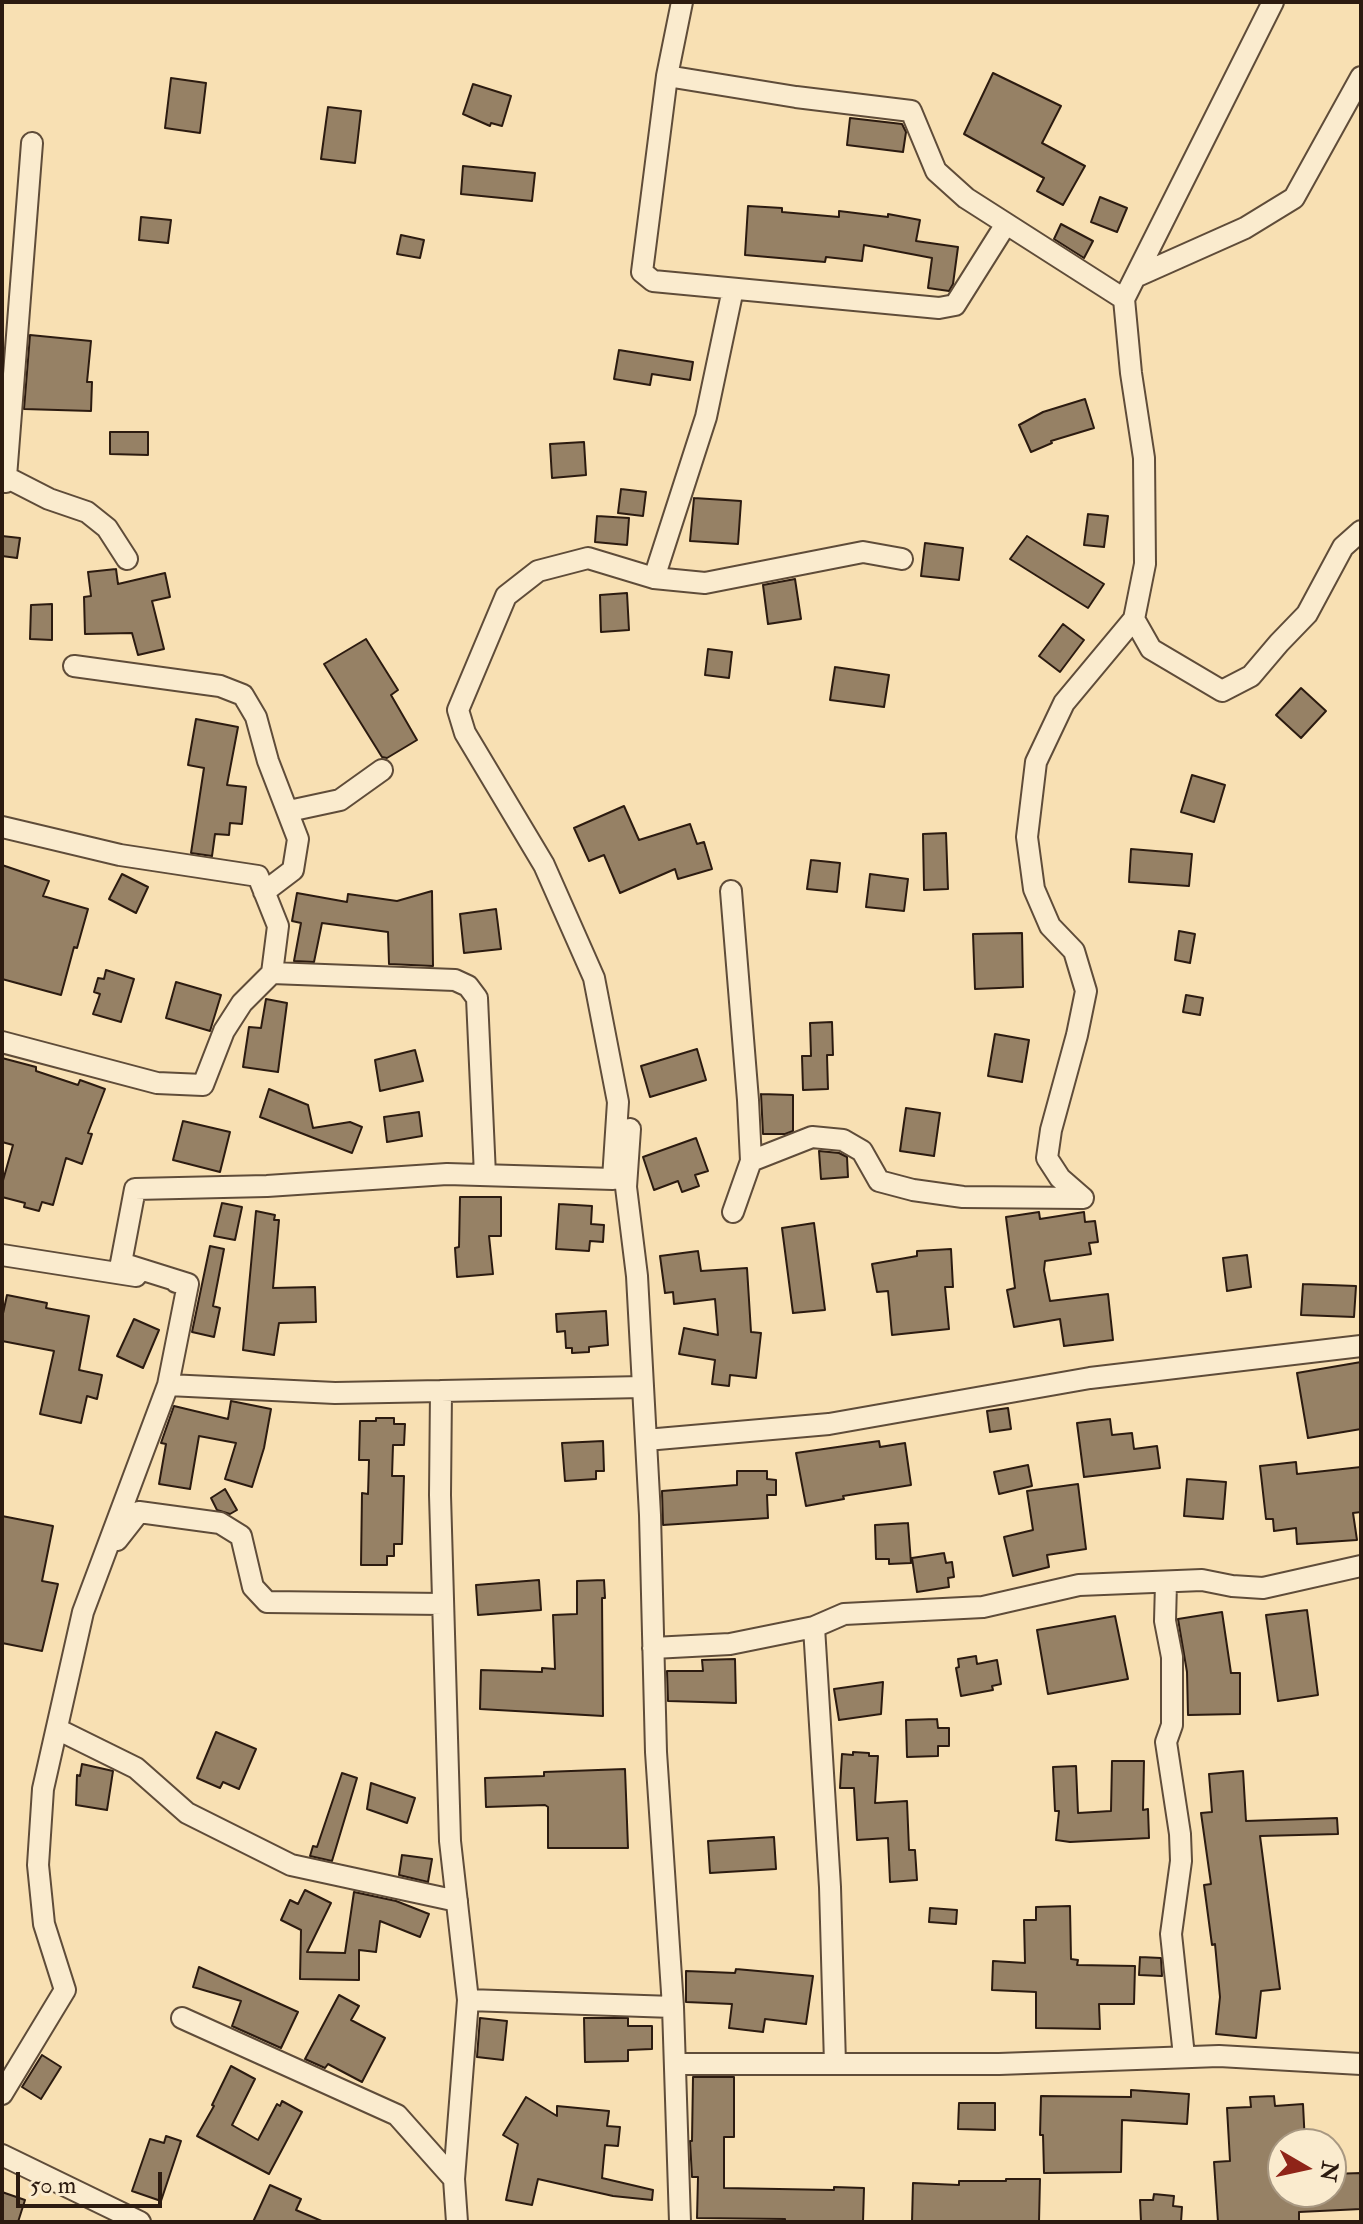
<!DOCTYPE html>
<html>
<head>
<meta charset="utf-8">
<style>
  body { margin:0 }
  #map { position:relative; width:1363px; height:2224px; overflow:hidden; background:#f8e0b3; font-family:"IM FELL Double Pica",serif }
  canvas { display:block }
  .frame { position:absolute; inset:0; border:4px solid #2c1b10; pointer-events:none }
  .north { position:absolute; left:1267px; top:2128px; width:80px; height:80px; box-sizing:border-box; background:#faebce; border:2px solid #a89882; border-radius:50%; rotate:99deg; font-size:22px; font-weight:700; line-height:32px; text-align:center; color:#2c1b10 }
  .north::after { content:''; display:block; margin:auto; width:28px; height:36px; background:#8f2418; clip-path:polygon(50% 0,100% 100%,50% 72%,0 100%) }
  .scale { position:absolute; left:16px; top:2172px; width:146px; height:36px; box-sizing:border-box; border:4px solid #2c1b10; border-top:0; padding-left:10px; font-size:24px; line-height:28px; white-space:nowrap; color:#2c1b10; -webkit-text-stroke:6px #faebce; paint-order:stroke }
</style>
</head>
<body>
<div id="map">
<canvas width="1363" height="2224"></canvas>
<div class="frame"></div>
<div class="north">N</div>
<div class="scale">50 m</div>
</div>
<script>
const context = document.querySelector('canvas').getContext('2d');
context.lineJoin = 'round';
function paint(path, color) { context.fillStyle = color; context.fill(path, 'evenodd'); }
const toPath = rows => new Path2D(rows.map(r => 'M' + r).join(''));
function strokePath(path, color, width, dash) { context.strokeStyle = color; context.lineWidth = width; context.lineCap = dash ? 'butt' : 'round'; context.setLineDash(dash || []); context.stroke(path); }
const building = toPath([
  [993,73,1061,106,1042,143,1085,166,1063,205,1037,191,1044,178,964,134,993,73],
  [171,78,206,83,200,133,165,128,171,78],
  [473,84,511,96,502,126,491,123,490,126,463,114,473,84],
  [328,107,361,111,355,163,321,159,328,107],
  [850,118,902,124,906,132,903,152,847,145,850,118],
  [463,166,535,173,532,201,461,194,463,166],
  [1100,197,1127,208,1117,232,1091,222,1100,197],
  [748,206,782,208,782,212,839,217,839,211,888,217,888,214,920,220,916,241,958,247,953,284,949,291,928,288,932,258,864,245,862,261,826,257,825,262,745,255,748,206],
  [141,217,171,220,168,243,139,240,141,217],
  [1061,224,1093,241,1084,258,1054,239,1061,224],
  [401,235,424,240,420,258,397,254,401,235],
  [30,335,91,341,87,382,92,382,91,411,24,409,30,335],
  [619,350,693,362,690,380,652,374,650,385,614,379,619,350],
  [1085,399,1094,428,1051,441,1052,443,1031,452,1019,425,1043,412,1085,399],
  [110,432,148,432,148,455,110,454,110,432],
  [584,442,586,475,552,478,550,444,584,442],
  [621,489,646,492,643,516,618,513,621,489],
  [694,498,741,501,738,544,690,541,694,498],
  [1088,514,1108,516,1104,547,1084,545,1088,514],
  [597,516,629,518,627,545,595,542,597,516],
  [2,536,20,538,17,558,2,556,2,536],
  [1027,536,1104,584,1088,608,1010,559,1027,536],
  [925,543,963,548,959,580,921,576,925,543],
  [116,569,118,584,165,573,170,597,152,601,164,649,138,655,132,633,85,634,84,597,91,596,88,572,116,569],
  [795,579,801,619,768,624,763,585,795,579],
  [627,593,629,630,601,632,600,595,627,593],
  [52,604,52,640,30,639,31,605,52,604],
  [1063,624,1084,640,1060,672,1039,656,1063,624],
  [366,639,398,690,391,695,417,740,387,758,382,757,324,664,366,639],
  [708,649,732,652,729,678,705,675,708,649],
  [835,667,889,675,884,707,830,700,835,667],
  [1301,688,1326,711,1301,738,1276,715,1301,688],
  [196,719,238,727,227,785,246,787,242,824,230,823,229,835,215,834,212,856,191,853,204,768,188,765,196,719],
  [1192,775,1225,785,1214,822,1181,812,1192,775],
  [624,806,639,840,690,824,697,844,704,842,712,869,678,879,675,869,620,893,604,855,589,861,574,828,624,806],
  [946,833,948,889,924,890,923,834,946,833],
  [1131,849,1192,854,1189,886,1129,882,1131,849],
  [811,860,840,863,837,892,807,889,811,860],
  [2,865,49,881,43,896,88,909,77,948,74,947,61,995,2,979,2,865],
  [122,874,148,887,136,913,109,899,122,874],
  [870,874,908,879,904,911,866,907,870,874],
  [432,891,433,966,389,964,388,932,322,923,314,962,294,961,301,923,292,921,297,893,347,902,348,894,397,901,432,891],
  [496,909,501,949,464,953,460,914,496,909],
  [1179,931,1195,934,1190,963,1175,960,1179,931],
  [1022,933,1023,987,975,989,973,934,1022,933],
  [106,970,134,979,121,1022,93,1014,100,994,94,992,98,978,104,979,106,970],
  [176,982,221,995,210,1031,166,1018,176,982],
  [1186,995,1203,998,1200,1015,1183,1012,1186,995],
  [266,999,287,1003,278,1072,243,1067,249,1027,261,1028,266,999],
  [832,1022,833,1055,827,1055,828,1089,803,1090,802,1056,811,1056,810,1023,832,1022],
  [995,1034,1029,1040,1022,1082,988,1076,995,1034],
  [697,1049,706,1080,650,1097,641,1066,697,1049],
  [415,1050,423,1081,380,1091,375,1060,415,1050],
  [2,1058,36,1067,36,1071,78,1085,80,1080,105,1089,88,1133,92,1134,82,1164,66,1158,53,1205,42,1202,39,1211,24,1207,25,1203,2,1197,2,1184,13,1145,2,1142,2,1058],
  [269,1089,308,1105,313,1128,350,1122,362,1127,352,1153,260,1117,269,1089],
  [761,1094,793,1095,793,1131,785,1134,763,1134,761,1094],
  [906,1108,940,1113,934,1156,900,1151,906,1108],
  [419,1112,422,1136,387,1142,384,1117,419,1112],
  [183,1121,230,1132,220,1172,173,1160,183,1121],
  [696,1138,708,1171,695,1175,699,1186,682,1192,678,1181,654,1190,643,1157,696,1138],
  [819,1151,839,1153,847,1157,848,1177,821,1179,819,1151],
  [460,1197,501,1197,501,1236,489,1236,493,1274,457,1277,455,1248,459,1247,460,1197],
  [222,1203,242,1207,235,1240,214,1236,222,1203],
  [559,1204,592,1206,591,1224,604,1225,603,1242,590,1241,589,1251,556,1249,559,1204],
  [256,1211,275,1215,274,1220,279,1220,273,1288,315,1287,316,1322,279,1323,274,1355,243,1350,256,1211],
  [1039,1212,1040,1219,1084,1212,1085,1222,1095,1221,1098,1242,1089,1243,1091,1254,1045,1261,1044,1270,1050,1301,1108,1294,1113,1340,1064,1346,1060,1319,1014,1327,1007,1290,1015,1288,1006,1217,1039,1212],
  [814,1223,825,1310,793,1313,782,1228,814,1223],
  [210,1246,224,1249,213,1306,220,1308,214,1337,192,1332,210,1246],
  [951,1249,953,1287,945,1287,949,1329,892,1335,888,1291,877,1292,872,1264,917,1256,917,1251,951,1249],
  [698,1251,701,1271,747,1268,751,1332,761,1333,756,1378,730,1375,729,1386,712,1384,715,1360,679,1354,684,1328,718,1335,715,1299,674,1304,673,1292,665,1293,660,1256,698,1251],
  [1247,1255,1251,1287,1227,1291,1223,1258,1247,1255],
  [1303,1284,1356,1286,1354,1317,1301,1315,1303,1284],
  [7,1295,47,1303,46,1308,89,1316,79,1370,102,1375,97,1399,87,1396,81,1423,40,1414,54,1351,2,1341,2,1318,7,1295],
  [606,1311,608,1345,589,1347,589,1352,572,1353,572,1348,566,1348,565,1331,557,1332,556,1314,606,1311],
  [134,1319,159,1330,143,1368,117,1356,134,1319],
  [1361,1362,1361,1429,1308,1438,1297,1373,1361,1362],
  [231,1401,271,1409,264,1448,252,1487,225,1479,236,1443,199,1436,190,1489,159,1484,166,1444,161,1443,174,1406,228,1419,231,1401],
  [1008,1408,1011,1429,990,1432,987,1411,1008,1408],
  [376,1418,394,1418,394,1424,405,1424,404,1445,393,1445,392,1476,404,1476,402,1544,394,1544,394,1556,387,1556,387,1565,361,1565,362,1493,368,1494,369,1460,359,1460,360,1421,376,1421,376,1418],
  [1110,1419,1112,1435,1132,1433,1134,1449,1157,1446,1160,1468,1084,1477,1077,1423,1110,1419],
  [603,1441,604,1471,596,1471,596,1479,565,1481,562,1443,603,1441],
  [879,1441,880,1447,905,1443,911,1485,843,1496,844,1499,806,1506,796,1453,879,1441],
  [1296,1462,1297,1474,1361,1467,1361,1512,1353,1513,1357,1540,1297,1544,1296,1528,1274,1531,1273,1519,1266,1519,1260,1466,1296,1462],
  [1028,1465,1032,1486,999,1494,994,1472,1028,1465],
  [737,1471,767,1471,767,1479,776,1480,776,1495,767,1495,768,1518,663,1525,662,1491,737,1485,737,1471],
  [1187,1479,1226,1482,1223,1519,1184,1516,1187,1479],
  [1078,1484,1086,1549,1047,1555,1049,1567,1013,1576,1004,1537,1033,1530,1027,1491,1078,1484],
  [225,1489,237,1510,230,1514,217,1510,211,1498,225,1489],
  [2,1516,53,1526,42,1581,58,1584,42,1651,2,1643,2,1516],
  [908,1523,911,1563,889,1564,889,1559,876,1559,875,1525,908,1523],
  [944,1553,946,1563,952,1562,954,1577,948,1578,949,1587,917,1592,912,1558,944,1553],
  [539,1580,541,1610,478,1615,476,1585,539,1580],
  [604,1580,605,1598,602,1598,603,1716,480,1709,481,1670,542,1672,542,1668,555,1669,553,1615,577,1614,577,1581,604,1580],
  [1307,1610,1318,1695,1278,1701,1266,1615,1307,1610],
  [1222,1612,1231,1673,1240,1673,1240,1714,1188,1715,1187,1672,1178,1619,1222,1612],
  [1115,1616,1128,1679,1048,1694,1037,1630,1115,1616],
  [976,1656,977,1664,997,1660,1001,1684,992,1686,993,1690,961,1696,956,1668,959,1667,958,1659,976,1656],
  [735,1659,736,1703,668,1701,667,1671,703,1671,702,1660,735,1659],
  [883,1682,881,1714,839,1720,834,1689,883,1682],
  [937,1719,938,1728,949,1728,949,1746,938,1746,938,1756,907,1757,906,1720,937,1719],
  [216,1732,256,1749,239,1789,223,1782,220,1788,197,1778,216,1732],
  [853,1752,869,1753,869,1756,878,1756,875,1803,907,1801,909,1850,915,1850,917,1880,890,1882,888,1838,857,1840,854,1788,840,1788,842,1754,853,1755,853,1752],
  [1112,1761,1144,1761,1143,1810,1148,1809,1149,1838,1070,1842,1056,1840,1059,1811,1055,1811,1053,1767,1076,1766,1078,1813,1111,1811,1112,1761],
  [82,1764,113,1771,107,1810,76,1805,77,1775,80,1776,82,1764],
  [625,1769,628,1848,548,1848,548,1807,545,1805,486,1807,485,1778,544,1776,544,1772,625,1769],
  [1243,1771,1246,1821,1337,1818,1338,1834,1260,1836,1280,1989,1261,1991,1256,2038,1216,2034,1220,1997,1215,1944,1212,1945,1204,1885,1211,1884,1201,1813,1212,1812,1209,1774,1243,1771],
  [342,1773,357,1778,332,1861,310,1856,313,1846,317,1847,342,1773],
  [371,1783,415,1798,407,1823,367,1809,371,1783],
  [774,1837,776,1869,710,1873,708,1841,774,1837],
  [402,1855,432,1859,428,1882,399,1875,402,1855],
  [305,1890,331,1903,307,1952,345,1953,354,1892,396,1901,429,1914,420,1937,380,1921,376,1952,359,1950,359,1980,300,1979,301,1930,281,1920,290,1900,298,1904,305,1890],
  [1070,1906,1071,1959,1078,1960,1077,1965,1135,1966,1134,2004,1099,2004,1100,2029,1036,2028,1036,1992,992,1990,993,1961,1025,1963,1024,1920,1036,1920,1036,1907,1070,1906],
  [930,1908,957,1910,956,1924,929,1922,930,1908],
  [1140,1957,1161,1958,1162,1976,1139,1975,1140,1957],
  [199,1967,298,2012,281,2048,232,2026,241,2001,193,1987,199,1967],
  [736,1969,813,1976,806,2024,765,2019,763,2032,729,2028,732,2004,686,2002,686,1971,735,1973,736,1969],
  [339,1995,359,2006,351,2020,385,2038,362,2082,328,2064,325,2068,305,2059,339,1995],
  [480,2018,507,2021,503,2060,477,2057,480,2018],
  [584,2018,628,2018,628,2026,652,2026,652,2049,628,2050,628,2061,585,2062,584,2018],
  [42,2055,61,2067,41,2099,22,2087,42,2055],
  [231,2066,255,2079,232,2125,258,2140,277,2104,280,2106,282,2101,302,2112,269,2174,197,2136,214,2106,212,2105,231,2066],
  [693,2077,734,2077,734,2137,724,2137,724,2188,834,2190,834,2187,864,2188,863,2222,785,2222,785,2219,697,2218,698,2177,692,2177,690,2141,692,2141,693,2077],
  [1131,2090,1189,2094,1187,2124,1122,2120,1121,2172,1044,2173,1043,2135,1040,2135,1041,2096,1131,2097,1131,2090],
  [1274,2096,1275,2106,1303,2104,1305,2144,1283,2144,1283,2192,1331,2192,1331,2174,1361,2173,1361,2209,1299,2212,1299,2222,1218,2222,1214,2162,1230,2161,1227,2108,1251,2107,1250,2097,1274,2096],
  [526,2097,557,2116,557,2106,609,2111,607,2126,620,2127,618,2146,605,2145,602,2178,653,2190,652,2200,613,2196,538,2179,532,2205,506,2200,518,2144,503,2135,526,2097],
  [959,2103,995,2103,995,2130,958,2129,959,2103],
  [166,2136,181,2141,161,2201,132,2191,150,2139,164,2143,166,2136],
  [1006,2179,1040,2179,1039,2222,912,2222,913,2183,959,2185,959,2181,1006,2181,1006,2179],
  [270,2185,301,2199,296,2210,324,2222,253,2222,270,2185],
  [2,2192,25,2200,18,2222,2,2222,2,2192],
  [1154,2194,1174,2196,1173,2206,1182,2207,1181,2222,1141,2222,1140,2200,1153,2200,1154,2194]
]);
paint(building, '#968165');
strokePath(building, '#2c1b10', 2);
const street = toPath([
  [682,2,667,76,642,272,653,281,939,308,955,305,1006,224],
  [1273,2,1124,299,1131,373,1144,458,1145,564,1134,619,1151,649,1222,691,1251,676,1279,643,1307,614,1343,547,1361,531],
  [667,76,796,97,911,111,936,171,966,198,1124,299],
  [1135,277,1245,228,1294,198,1361,77],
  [6,477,49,499,87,512,107,528,127,559],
  [2,481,6,482,6,477,32,143],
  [654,578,706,417,733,289],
  [74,666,220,686,243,695,256,717,268,761,298,839,293,870,264,892],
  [289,811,340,800,382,770],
  [2,827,120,855,258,876,278,926,272,973,242,1003,224,1031,203,1085,157,1083,2,1042],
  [731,891,748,1100,751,1161,733,1212],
  [272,973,455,980,468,986,477,998,485,1175],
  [630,1129,626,1187,637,1276,650,1515,656,1752,673,2007],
  [751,1161,812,1137,843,1140,862,1151,879,1181,913,1190,963,1197,1083,1198],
  [1083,1198,1060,1178,1047,1158,1051,1130,1077,1035,1086,991,1074,951,1050,926,1034,889,1027,837,1036,762,1064,703,1134,619],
  [2,1255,136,1276],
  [176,1282,188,1284,168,1385,335,1393,441,1391,440,1495,450,1841,468,2000,454,2179,457,2222],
  [188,1284,121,1263,135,1189,267,1186,447,1174,613,1179,618,1102,594,978,544,865,465,733,458,710,506,596,538,571,588,558,654,578,705,583,863,552,902,559],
  [441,1391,643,1387],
  [646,1440,829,1424,1090,1378,1361,1346],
  [117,1540,139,1512,220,1523,241,1536,253,1587,267,1602,443,1604],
  [1166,1583,1165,1621,1172,1657,1172,1725,1166,1742,1180,1834,1181,1861,1171,1934,1184,2056],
  [814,1627,830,1887,835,2064],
  [653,1648,730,1644,814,1627,844,1614,983,1607,1079,1585,1202,1580,1232,1586,1263,1588,1361,1566],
  [57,1729,136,1768,187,1813,291,1865,457,1901],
  [468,2000,673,2007,680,2222],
  [182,2018,397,2115,454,2179],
  [675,2064,999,2064,1219,2056,1361,2064],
  [2,2094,65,1990,44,1924,38,1865,43,1789,83,1612,168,1385],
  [2,2155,140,2222]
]);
strokePath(street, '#5f4c39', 24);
strokePath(street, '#faebce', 20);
</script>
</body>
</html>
